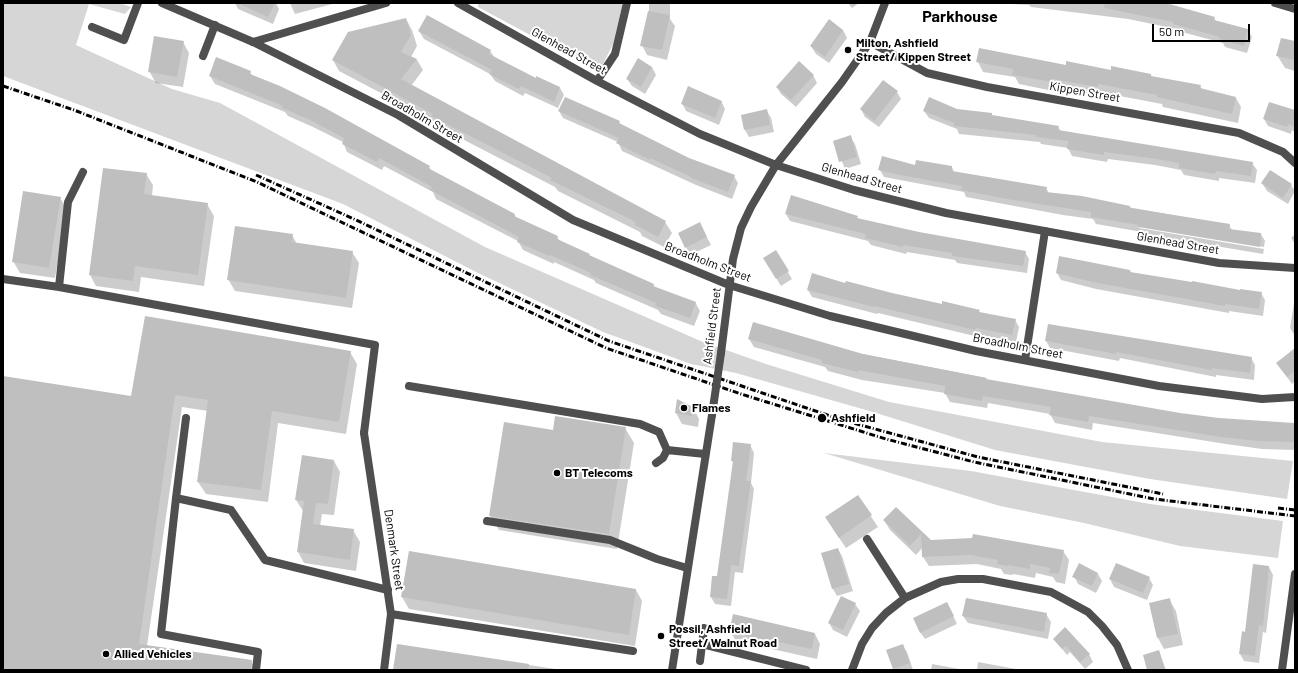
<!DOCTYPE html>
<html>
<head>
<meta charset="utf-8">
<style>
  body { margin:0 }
  #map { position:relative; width:1298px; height:673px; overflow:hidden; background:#fff; font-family:Barlow,sans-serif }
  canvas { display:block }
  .frame { position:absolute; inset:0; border:4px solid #000; pointer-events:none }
  .scale { position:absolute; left:1152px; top:24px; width:98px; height:18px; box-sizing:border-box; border:2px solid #000; border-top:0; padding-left:5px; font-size:12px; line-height:14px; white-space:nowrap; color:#000; -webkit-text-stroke:3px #fff; paint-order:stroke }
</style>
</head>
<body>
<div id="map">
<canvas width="1298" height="673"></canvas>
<div class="frame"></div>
<div class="scale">50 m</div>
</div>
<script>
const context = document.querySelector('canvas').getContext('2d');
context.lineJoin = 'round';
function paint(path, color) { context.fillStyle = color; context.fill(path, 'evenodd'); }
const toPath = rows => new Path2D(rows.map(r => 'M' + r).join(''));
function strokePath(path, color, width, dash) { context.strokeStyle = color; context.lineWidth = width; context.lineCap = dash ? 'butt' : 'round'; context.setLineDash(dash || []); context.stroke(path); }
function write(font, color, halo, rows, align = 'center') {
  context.font = font + ' Barlow,sans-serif'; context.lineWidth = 4; context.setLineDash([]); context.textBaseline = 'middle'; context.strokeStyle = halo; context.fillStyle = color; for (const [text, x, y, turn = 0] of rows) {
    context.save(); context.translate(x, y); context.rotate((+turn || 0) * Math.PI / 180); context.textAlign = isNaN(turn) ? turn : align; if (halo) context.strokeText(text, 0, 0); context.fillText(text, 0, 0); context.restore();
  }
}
paint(toPath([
  [3,3,119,3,131,7,125,14,89,4,76,45,172,89,220,103,485,247,703,342,766,364,889,402,1102,442,1293,461,1287,499,1150,479,995,450,873,412,736,373,691,364,603,332,478,273,343,204,3,76],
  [478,3,623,3,613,44,599,72,478,7],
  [824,453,971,471,1150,504,1283,521,1278,558,1180,546,1084,523,1000,506]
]), '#d6d6d6');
paint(toPath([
  [235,3,276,3,279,9,273,24,238,9],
  [290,3,336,3,295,14],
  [649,3,670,3,670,19,675,26,667,60,647,55,642,45,649,11],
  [848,3,859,3,852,8],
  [994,3,1164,3,1214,18,1216,21,1248,30,1252,37,1247,53,1225,47,1223,43,1178,31,1177,29,1128,19,1031,7,1029,5],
  [406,19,412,30,417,46,411,57,417,60,423,70,411,86,665,222,672,233,664,247,642,236,640,232,558,191,555,187,439,127,436,122,339,71,333,60],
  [843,30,847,38,829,63,816,54,811,46],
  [419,31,490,51,495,58,536,79,537,77,560,88,564,95,558,108,525,93,523,96,495,81,490,74,424,39],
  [183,42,189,53,183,87,156,83,149,71],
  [1295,42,1295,71,1285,68,1277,55],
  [978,62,1066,66,1151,75,1152,77,1200,86,1202,89,1236,98,1241,107,1238,123,1163,107,1162,104,1104,93,1103,97,1058,88,1058,92,1019,84,1015,77,983,72],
  [652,67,656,75,645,94,632,86,627,79],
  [250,72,253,77,429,166,431,171,515,215,516,219,557,237,560,241,589,255,590,257,653,284,656,289,695,302,700,311,694,326,661,314,658,310,596,283,594,280,554,262,554,264,523,250,518,241,436,199,433,192,384,166,382,170,347,152,343,142,313,127,288,116,285,112,215,84,210,76],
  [813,75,817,83,796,107,781,94,777,87],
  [897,92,901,99,879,127,865,117,861,109],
  [721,101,725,109,719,125,686,111,682,103],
  [956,110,1058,127,1061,131,1252,163,1257,170,1255,183,1219,178,1219,181,1184,175,1181,170,1155,165,1108,159,1107,162,1072,156,1068,148,1041,144,1040,142,959,134,957,129,929,118,924,111],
  [559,111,619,122,621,126,689,159,734,176,738,183,732,199,696,185,622,151,618,142,563,118],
  [767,111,771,118,774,132,749,137,745,130],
  [1295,111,1295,132,1292,130,1291,134,1268,126,1264,119],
  [850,137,855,144,861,164,845,169,834,141],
  [916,166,952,167,954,172,1046,188,1049,193,1229,225,1232,230,1261,234,1265,241,1264,247,1139,226,1139,228,1264,249,1263,254,1144,234,1142,232,1096,224,1093,219,1063,215,966,197,964,192,884,177,880,170],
  [104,169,146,174,153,185,152,196,207,204,214,216,204,286,141,277,139,292,96,286,90,275],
  [1270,171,1291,185,1295,191,1288,204,1267,191,1262,183],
  [60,198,67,209,55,278,20,273,13,261],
  [786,214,857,217,858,219,919,233,1025,252,1029,259,1027,273,957,263,955,260,907,252,906,254,871,245,868,241,790,221],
  [700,224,711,245,690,255,686,247],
  [1295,234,1295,244,1291,238],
  [292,235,297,244,352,252,359,263,352,308,235,291,228,279],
  [776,252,792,279,781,286,765,259],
  [1130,270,1131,273,1241,291,1261,293,1265,300,1263,316,1229,311,1229,313,1096,289,1061,280,1057,273],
  [846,284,1015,320,1019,327,1016,342,980,335,979,337,878,313,877,314,812,297,808,290],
  [1295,297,1295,336,1290,328],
  [749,339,862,354,986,378,987,380,1180,414,1219,419,1294,424,1295,450,1262,449,1226,444,1093,423,1092,430,1055,423,1050,414,988,403,987,408,950,402,945,393,862,380,828,371,825,367,754,347],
  [1046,341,1251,358,1255,365,1254,380,1216,375,1216,377,1120,358,1119,361,1050,348],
  [1295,349,1295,381,1292,384,1277,363],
  [350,352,357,364,346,434,278,423,268,502,206,494,198,482,208,411,182,407,147,646,251,661,256,670,3,670,3,377,132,397],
  [693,407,699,419,698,427,682,424,676,413],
  [625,428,634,443,617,549,499,530,490,515,554,431],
  [750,445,754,453,751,483,754,489,743,573,735,572,731,606,715,604,711,597,718,577,734,464,732,461],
  [334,461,340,472,334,515,322,514,320,526,353,530,360,542,356,571,304,563,298,552,303,511,296,500],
  [858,497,878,527,846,548,833,529],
  [896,508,930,541,973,539,1063,551,1069,560,1065,584,1056,582,1053,577,1036,573,1035,578,1013,574,1012,575,1004,574,1001,569,977,564,929,566,923,557,923,547,916,555,890,530,884,520],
  [838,549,842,556,853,591,837,596,833,589,822,554],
  [409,552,636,590,642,601,635,646,409,609,402,597],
  [1079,565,1098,574,1102,581,1096,593,1078,584,1074,576],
  [1269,567,1273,575,1266,633,1263,632,1259,663,1244,661,1240,654],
  [1149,578,1153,585,1147,600,1114,587,1110,579],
  [1169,599,1176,611,1183,645,1164,649,1158,638,1150,604],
  [855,604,860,611,847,637,833,630,829,623],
  [951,611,957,624,925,639,920,632],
  [1046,614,1051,622,1048,639,968,623,963,616],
  [730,631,815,634,820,644,817,659,736,641],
  [1054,639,1089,654,1093,662,1085,669,1070,652,1067,655],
  [398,645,562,670,394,670],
  [902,645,907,652,913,670,894,669,888,650],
  [1159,651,1166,670,1148,670],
  [978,662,1016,669,1016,670,977,670],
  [932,664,965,670,931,670]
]), '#0003');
paint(toPath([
  [237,3,275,3,268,17],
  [1105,3,1166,3,1215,17,1214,20,1248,29,1244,46,1219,39,1220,37,1173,24,1173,22,1104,8],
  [648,11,670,15,662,50,640,46],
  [427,15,491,50,489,54,536,78,536,76,560,87,554,102,521,86,519,89,489,74,492,70,418,31],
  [406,18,411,35,401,52,417,59,401,79,666,221,658,237,635,225,636,222,550,180,552,178,431,116,433,114,332,60,348,32],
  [829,19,843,30,825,57,810,46],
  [154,36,184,41,177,77,148,72],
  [1281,38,1295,41,1295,60,1276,56],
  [979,48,1066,65,1066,61,1111,70,1111,66,1151,74,1151,76,1201,85,1200,88,1236,97,1232,114,1157,97,1157,95,1098,84,1098,87,1053,79,1052,82,1012,75,1013,69,976,62],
  [216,57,251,71,250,74,280,86,325,108,430,166,428,168,515,214,514,216,558,236,557,239,590,254,589,255,654,284,653,286,696,302,690,318,655,306,656,303,590,275,591,273,550,255,549,256,517,242,519,237,430,190,432,187,379,158,377,162,342,144,344,138,308,119,282,108,283,106,209,76],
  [638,58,652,67,641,87,626,79],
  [799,61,814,75,791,100,776,87],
  [883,80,898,91,874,121,860,109],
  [688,86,722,101,715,118,681,104],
  [565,97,620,121,619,123,689,158,735,175,728,192,691,178,691,177,650,158,650,160,616,143,619,138,558,111],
  [929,97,957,109,992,113,992,115,1059,126,1058,130,1253,162,1251,176,1216,171,1215,174,1179,168,1179,163,1150,158,1104,152,1104,155,1067,149,1068,141,1036,137,1036,135,954,126,954,123,923,111],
  [1269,102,1295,110,1295,127,1288,124,1287,127,1263,119],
  [767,109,770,125,744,130,741,115],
  [851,135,857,157,839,162,833,141],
  [882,156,915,165,916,160,952,166,952,171,1047,187,1046,192,1082,196,1130,206,1130,208,1230,224,1229,229,1261,233,1260,247,1138,227,1139,225,1091,217,1091,212,1007,199,961,190,962,186,900,175,878,170],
  [103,168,147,173,144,194,208,203,198,275,135,266,133,281,89,275],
  [1270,170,1292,184,1283,198,1261,183],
  [23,191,61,197,49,268,12,262],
  [791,195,858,216,857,218,919,232,1026,251,1023,266,952,256,952,253,903,245,903,247,865,238,866,234,785,214],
  [700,222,707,237,685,248,678,233],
  [235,226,293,234,292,242,353,251,346,298,227,280],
  [776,250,789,271,776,279,763,258],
  [1059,256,1130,270,1130,272,1192,282,1192,281,1240,290,1240,289,1262,292,1259,309,1225,304,1225,306,1092,282,1056,273],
  [812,273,845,283,846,281,892,293,942,304,942,301,980,310,979,312,1016,319,1012,335,976,328,975,330,874,306,874,307,807,290],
  [145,316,351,351,339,422,272,411,261,490,197,482,208,400,175,395,139,644,252,660,251,670,3,670,3,376,131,396],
  [753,322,863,354,987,378,986,379,1180,413,1219,418,1294,423,1294,442,1257,441,1221,437,1089,416,1088,422,1049,415,1051,407,983,396,982,401,944,394,945,386,858,370,858,372,822,363,822,360,748,339],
  [1048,324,1252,357,1250,373,1212,368,1212,370,1116,352,1116,354,1045,341],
  [1295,348,1295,371,1287,377,1276,363],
  [677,399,693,407,692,416,675,413],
  [555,416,626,427,609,534,489,516,504,422,553,430],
  [733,442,751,444,746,481,751,481,739,566,731,565,727,599,710,597,712,576,717,576,733,461,731,461],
  [302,455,334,460,328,504,316,503,313,524,354,529,350,560,297,552,304,501,295,500],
  [858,495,872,515,839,538,825,517],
  [896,507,931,540,972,538,973,534,1064,550,1059,574,1049,573,1050,568,1030,564,1030,569,1008,565,1007,566,997,564,998,560,971,555,922,557,921,534,910,546,883,520],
  [838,548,849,584,832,589,821,553],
  [409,551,636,589,629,635,401,597],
  [1079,563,1098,573,1092,586,1072,577],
  [1116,563,1150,577,1143,593,1109,579],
  [1253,564,1269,566,1263,626,1259,625,1255,656,1239,654,1242,631,1245,632],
  [841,596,856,603,843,630,828,623],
  [966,598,1047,613,1044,632,962,616],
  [1170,598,1178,634,1157,638,1149,603],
  [947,602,954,616,920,633,913,618],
  [733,614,815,633,812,649,729,632],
  [1065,627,1090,654,1080,662,1066,646,1062,649,1053,639],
  [397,644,529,664,528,670,393,670],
  [903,644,910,663,893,669,886,650],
  [1159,650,1165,670,1147,670,1143,655]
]), '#bfbfbf');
strokePath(toPath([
  [92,27,124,40,138,3],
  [203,56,215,25],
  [3,279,59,287,375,345,364,433],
  [59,287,68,202,83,172],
  [1025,360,1045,231],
  [409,386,640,424,659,432,667,450],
  [186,418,176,498,231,510,265,560,388,590],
  [667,450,705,454],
  [656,463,663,458,667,450],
  [176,498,161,634,258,652,256,670],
  [487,521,610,540,657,559,687,568],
  [391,614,633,651]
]), '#4f4f4f', 8);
strokePath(toPath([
  [162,3,253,42,398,115,573,220,729,285,830,316,976,351,1159,386,1262,399,1295,397],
  [458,3,597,81,700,134,776,165,854,190,946,213,1219,263,1295,268],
  [1275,3,1295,9],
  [253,42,386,3],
  [870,42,927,73,987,87,1239,133,1283,152,1295,163],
  [597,81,615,54,627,3],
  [721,353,733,259,741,228,751,207,776,165,842,82,870,42,885,3],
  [364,433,391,614,384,670],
  [867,539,905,598],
  [702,644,806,670],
  [700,661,704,628],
  [672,670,712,415],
  [852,670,862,644,872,628,886,613,905,598,941,582,958,579,983,579,1051,592,1088,612,1102,626,1117,645,1128,670],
  [1282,670,1295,574]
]), '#4f4f4f', 8);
strokePath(toPath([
  [3,86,74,110,257,182,606,348,741,394,886,439,974,462,1154,499,1295,516],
  [256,175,354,219,609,341,842,420,978,457,1163,494],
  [1278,508,1295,510]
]), '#000', 3, [6, 2, 1, 2]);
strokePath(toPath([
  [712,415,721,353]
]), '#4f4f4f', 8);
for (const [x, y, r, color] of [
  [848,50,4,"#000"],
  [684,408,4,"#000"],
  [822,418,5,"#000"],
  [557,473,4,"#000"],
  [661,636,4,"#000"],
  [106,654,4,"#000"]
]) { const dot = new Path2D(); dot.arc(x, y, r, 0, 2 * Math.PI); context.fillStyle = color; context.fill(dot); strokePath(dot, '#fff', 1.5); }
write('bold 12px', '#000', '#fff', [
  ["Milton, Ashfield",856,43],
  ["Street/ Kippen Street",856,57],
  ["Flames",692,408],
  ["Ashfield",831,418],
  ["BT Telecoms",565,473],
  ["Possil, Ashfield",669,629],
  ["Street/ Walnut Road",669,643],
  ["Allied Vehicles",114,654]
], 'left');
write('12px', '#000', '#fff', [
  ["Glenhead Street",569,51,29],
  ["Kippen Street",1085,92,10],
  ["Broadholm Street",422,117,30],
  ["Glenhead Street",862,178,16],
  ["Glenhead Street",1178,243,10],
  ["Broadholm Street",708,262,21],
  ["Ashfield Street",712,326,-83],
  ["Broadholm Street",1018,346,11],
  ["Denmark Street",394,550,82]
]);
write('bold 16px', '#000', '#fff', [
  ["Parkhouse",960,17]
]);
</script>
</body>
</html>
